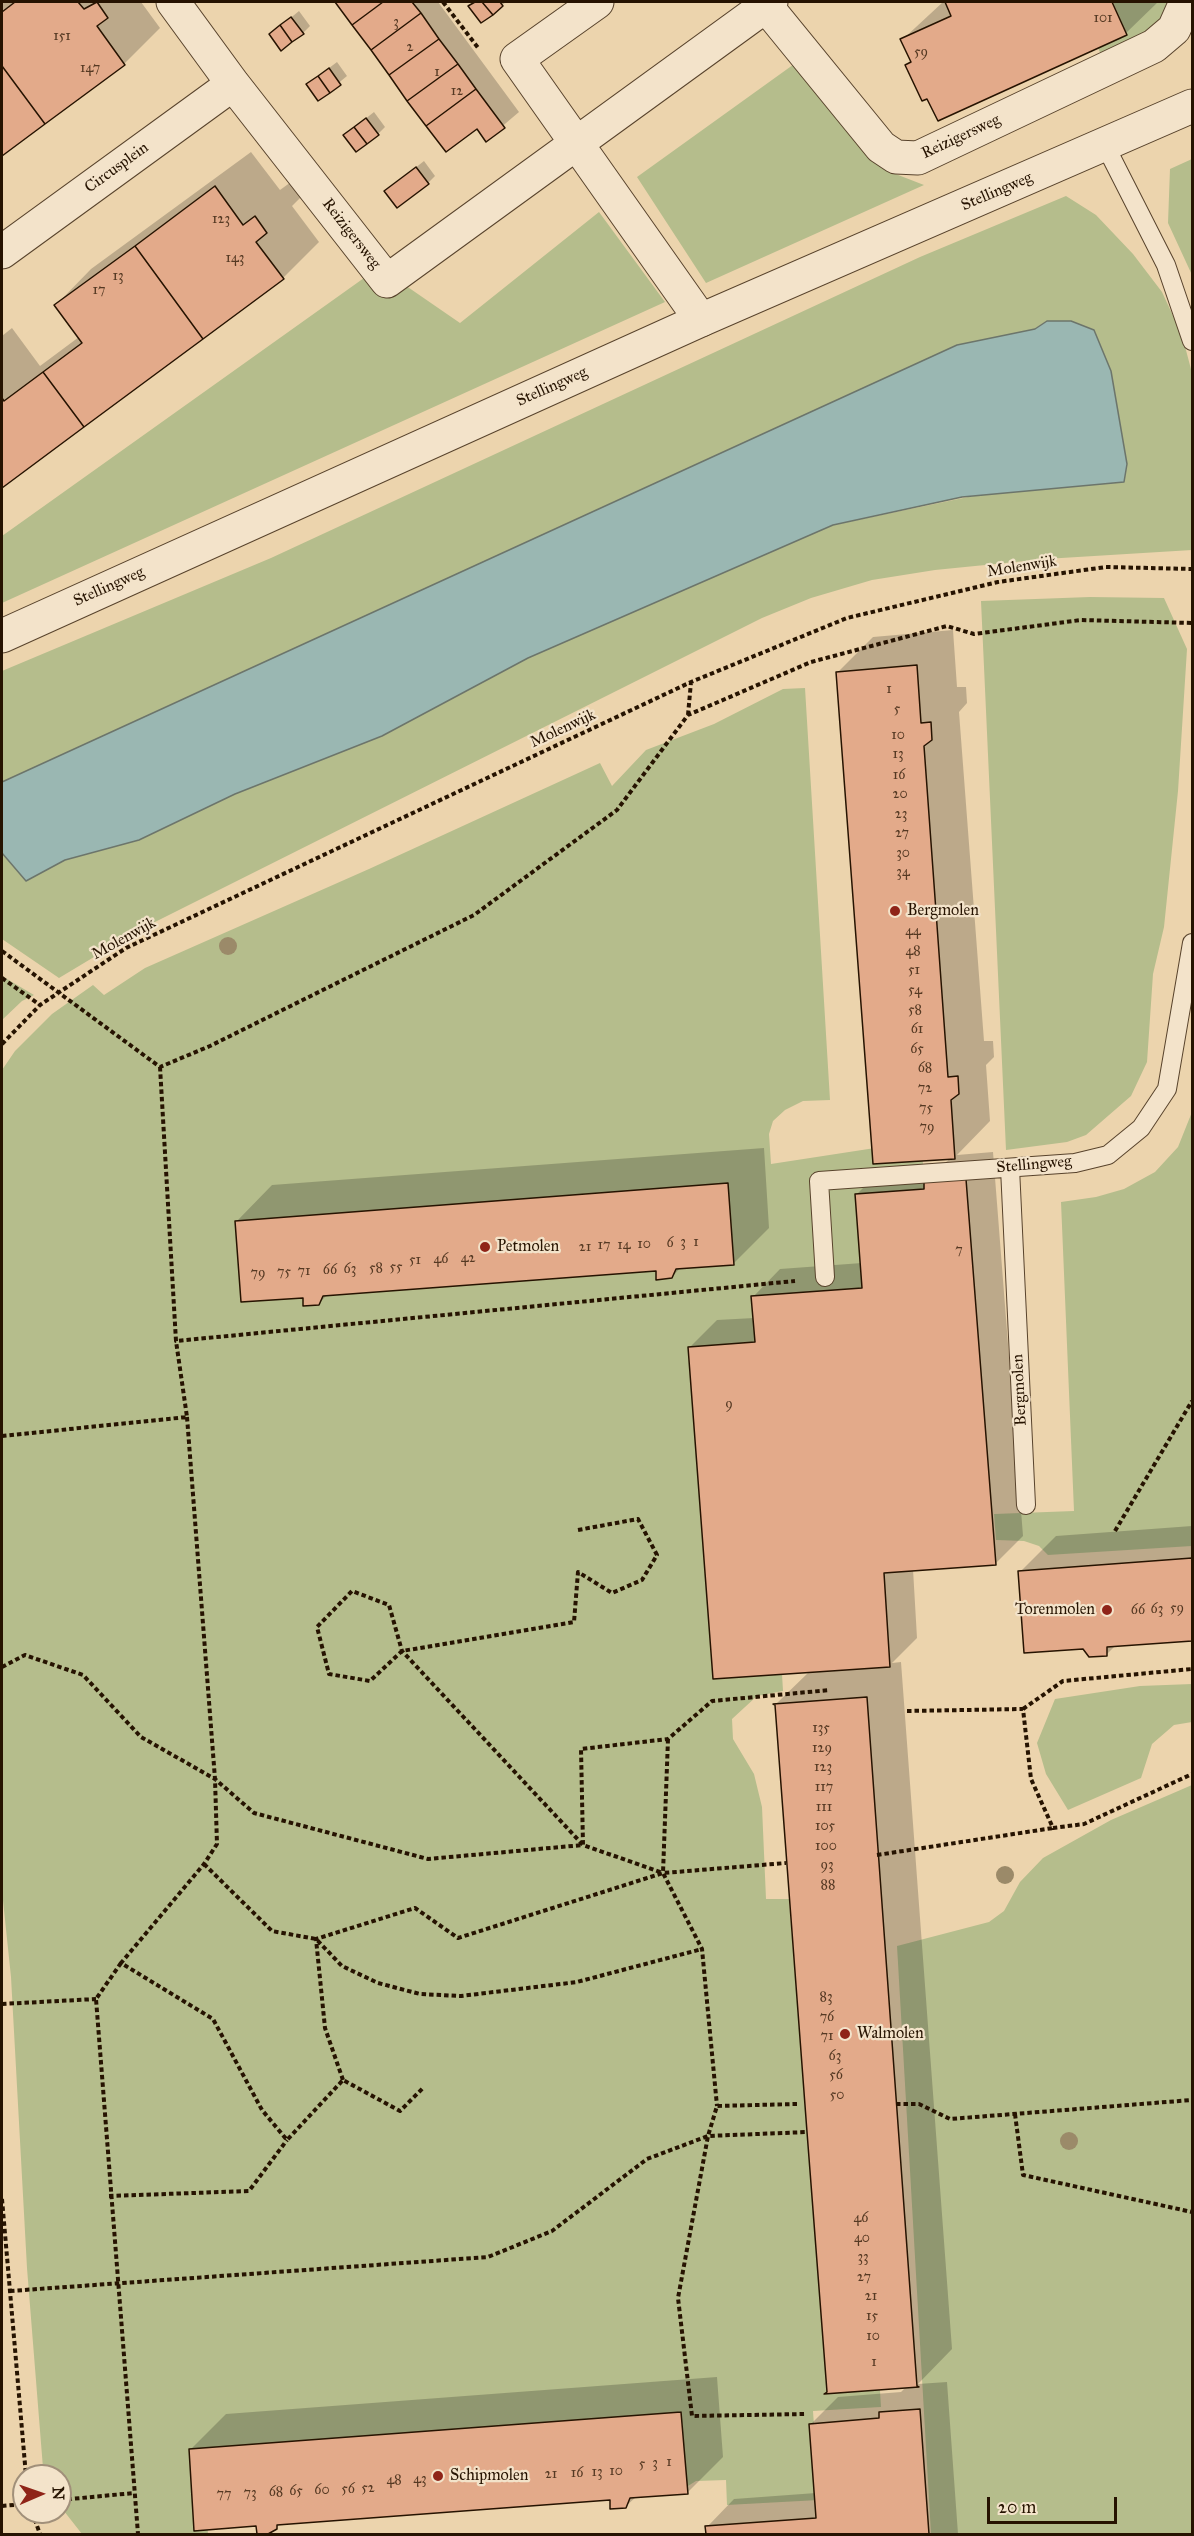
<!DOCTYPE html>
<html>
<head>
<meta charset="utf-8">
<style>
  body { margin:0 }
  #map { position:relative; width:1194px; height:2536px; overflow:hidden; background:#ecd4ad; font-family:"IM FELL Great Primer",serif }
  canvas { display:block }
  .frame { position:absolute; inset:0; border:3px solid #261301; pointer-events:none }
  .north { position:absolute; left:12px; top:2464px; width:60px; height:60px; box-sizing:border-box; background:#f3e3ca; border:2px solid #a1907a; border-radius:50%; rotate:88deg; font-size:16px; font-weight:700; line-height:24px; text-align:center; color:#261301 }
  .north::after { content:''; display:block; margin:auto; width:21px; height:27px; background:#8f2418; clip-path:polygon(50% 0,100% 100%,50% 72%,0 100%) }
  .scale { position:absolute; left:987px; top:2497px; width:130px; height:27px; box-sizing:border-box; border:3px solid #261301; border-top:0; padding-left:8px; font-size:18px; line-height:21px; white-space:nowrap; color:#261301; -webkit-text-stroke:4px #f3e3ca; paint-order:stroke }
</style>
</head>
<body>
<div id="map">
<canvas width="1194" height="2536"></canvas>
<div class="frame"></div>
<div class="north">N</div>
<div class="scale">20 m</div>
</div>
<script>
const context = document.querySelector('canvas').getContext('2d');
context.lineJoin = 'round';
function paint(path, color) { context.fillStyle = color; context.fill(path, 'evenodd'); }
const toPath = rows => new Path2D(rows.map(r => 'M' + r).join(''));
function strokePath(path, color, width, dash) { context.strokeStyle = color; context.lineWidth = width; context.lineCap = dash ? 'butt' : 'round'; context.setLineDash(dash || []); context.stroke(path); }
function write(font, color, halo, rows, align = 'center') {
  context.font = font + ' "IM FELL Great Primer",serif'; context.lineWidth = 4.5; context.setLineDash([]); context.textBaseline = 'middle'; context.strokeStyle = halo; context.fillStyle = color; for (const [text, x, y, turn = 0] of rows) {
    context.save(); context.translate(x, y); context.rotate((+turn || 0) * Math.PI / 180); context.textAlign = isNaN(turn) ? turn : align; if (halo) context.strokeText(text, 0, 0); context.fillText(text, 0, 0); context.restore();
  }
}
paint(toPath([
  [1113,2,1172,2,1156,32,1105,63,1098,48,1127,34],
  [797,62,874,162,893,173,924,185,706,283,637,177],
  [1192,159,1192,275,1168,223,1170,169],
  [1066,196,1096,215,1133,254,1162,292,1182,335,1192,373,1192,550,1045,559,935,570,872,580,811,598,762,618,139,930,59,978,2,939,2,853,26,881,65,860,139,840,235,794,382,736,527,658,833,525,1127,464,1111,371,1094,330,1047,321,1035,329,957,345,2,782,2,671,271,558,920,257],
  [599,212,665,302,2,603,2,536,371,273,399,281,460,323],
  [1090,597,1164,598,1187,649,1178,791,1164,927,1153,974,1147,1062,1131,1096,1086,1135,1067,1142,1006,1150,981,601],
  [805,688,830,1100,803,1101,785,1110,773,1121,769,1134,771,1164,888,1146,922,1144,924,1189,855,1194,862,1288,751,1297,755,1342,688,1348,713,1679,782,1674,783,1691,757,1696,732,1719,733,1739,754,1774,762,1807,766,1899,789,1899,827,2392,824,2393,880,2390,881,2407,813,2411,819,2500,727,2505,726,2480,696,2481,680,2491,207,2521,208,2534,82,2534,60,2506,60,2476,45,2476,43,2468,27,2268,11,1977,2,1891,2,1070,15,1051,52,1014,93,985,104,995,145,968,369,869,600,763,612,786,646,750,714,724,783,689],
  [2,976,34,995,22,1001,2,1020],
  [1192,1112,1192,1546,1048,1555,1039,1546,1024,1541,996,1540,994,1514,1074,1511,1061,1202,1096,1197,1124,1189,1155,1172,1178,1147],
  [1192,1684,1192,1722,1174,1725,1152,1744,1141,1778,1068,1810,1046,1774,1037,1743,1055,1699,1140,1686],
  [1192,1785,1192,2534,931,2534,897,1946,989,1922,1004,1911,1020,1882,1043,1858,1111,1820]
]), '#b5bd8c');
const water = toPath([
  [1047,321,1071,321,1094,330,1111,371,1127,464,1124,482,962,497,833,525,528,658,382,736,235,794,139,840,65,860,26,881,2,853,2,782,957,345,1035,329,1047,321]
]);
paint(water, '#9ab7b2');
strokePath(water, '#6c756b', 1.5);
paint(toPath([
  [5,2,141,2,160,28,124,64,2,154,2,4],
  [336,2,438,2,519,112,486,140,477,127,446,150],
  [475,2,506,2,502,5,470,6],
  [943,2,1158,2,1126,33,928,97,907,65,911,60,902,40],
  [299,11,310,26,303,33,271,34],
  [337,62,347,76,319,99,308,84],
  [374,112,385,127,378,134,345,135],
  [251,152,280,190,291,182,302,196,292,206,319,242,283,278,2,486,2,336,12,328,40,366,79,337,56,305,91,269],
  [424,161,435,176,428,183,386,191],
  [953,630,957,687,966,687,967,703,959,712,984,1041,993,1041,994,1057,986,1065,990,1121,957,1155,993,1152,1023,1536,995,1564,913,1569,917,1638,892,1663,901,1662,952,2349,918,2384,947,2382,958,2534,707,2534,707,2527,734,2499,816,2493,811,2424,838,2397,901,2392,907,2386,776,1704,810,1671,689,1348,717,1320,754,1318,753,1297,780,1269,862,1263,856,1195,884,1167,946,1162,951,1158,837,673,873,637],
  [764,1148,769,1228,733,1264,681,1267,672,1277,658,1269,328,1294,318,1304,304,1296,237,1221,272,1185],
  [1192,1526,1192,1639,1116,1645,1106,1655,1083,1647,1020,1572,1056,1536],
  [717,2377,723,2457,687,2493,636,2497,626,2506,611,2498,281,2523,271,2533,258,2534,257,2525,190,2450,226,2414]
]), '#0003');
const building = toPath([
  [15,2,78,2,84,9,97,2,108,18,97,26,125,65,45,124,2,66,2,12,15,2],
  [335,2,383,2,352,25,335,2],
  [383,2,412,2,421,13,371,50,352,25,383,2],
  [475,2,482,2,493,15,481,23,468,6,475,2],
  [482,2,500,2,503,6,493,15,482,2],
  [945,2,1112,2,1127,35,938,121,927,99,922,101,905,65,911,62,900,39,951,16,945,2],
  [421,13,439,39,389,75,371,50,421,13],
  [291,17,304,34,292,42,280,25,291,17],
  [280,25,292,42,281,51,269,34,280,25],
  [439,39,458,64,407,101,389,75,439,39],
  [458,64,476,89,426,126,407,101,458,64],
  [2,66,45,124,2,156,2,66],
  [329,68,341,85,330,93,318,76,329,68],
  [318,76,330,93,318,101,306,84,318,76],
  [476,89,505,128,486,142,477,129,446,152,426,126,476,89],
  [366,118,379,135,367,144,354,127,366,118],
  [354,127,367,144,356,152,343,135,354,127],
  [416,167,429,184,397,208,384,191,416,167],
  [215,186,243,225,255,216,267,233,256,242,284,279,203,339,135,246,215,186],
  [135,246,203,339,84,427,43,372,82,343,54,305,135,246],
  [43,372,84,427,2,488,2,398,4,401,43,372],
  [917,665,921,723,931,722,932,740,924,746,948,1077,958,1076,959,1094,951,1100,955,1159,873,1164,836,672,917,665],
  [966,1179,996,1565,884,1573,890,1667,713,1679,688,1347,755,1342,751,1296,862,1288,855,1194,924,1189,924,1182,966,1179],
  [728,1183,734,1265,676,1269,672,1278,656,1280,656,1271,323,1296,319,1305,303,1306,303,1298,241,1302,235,1221,728,1183],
  [1192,1558,1192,1641,1107,1647,1107,1656,1089,1657,1083,1649,1024,1653,1018,1571,1192,1558],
  [867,1697,917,2386,919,2387,824,2394,827,2392,807,2132,775,1705,773,1704,867,1697],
  [920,2409,929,2534,706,2534,705,2526,816,2518,809,2424,879,2418,879,2412,920,2409],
  [681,2412,688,2494,630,2498,626,2508,610,2509,610,2500,277,2525,277,2529,268,2534,257,2534,256,2526,194,2531,189,2449,681,2412]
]);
paint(building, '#e3aa8a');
strokePath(building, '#261301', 1.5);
const service = toPath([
  [1105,145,1166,265,1192,341],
  [1010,1168,1026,1505],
  [825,1277,819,1181,1075,1163,1108,1155,1141,1128,1167,1089,1192,943]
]);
const minor = toPath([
  [173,2,233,84,387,281,771,2],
  [597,2,517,59,701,320],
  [766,6,881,147,896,157,918,158,1154,46,1174,29,1186,2],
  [2,252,233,84]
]);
const tertiary = toPath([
  [2,636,701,320,1192,106]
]);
strokePath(service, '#58432c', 20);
strokePath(minor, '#58432c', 35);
strokePath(tertiary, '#58432c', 35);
strokePath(toPath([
  [443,2,479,49],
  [688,715,691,682],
  [2,951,160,1067,210,1046,474,915,617,810,688,715,811,662,947,626,974,634,1081,620,1192,623],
  [2,978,40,1005],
  [2,1044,40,1005,126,948,691,682,847,618,998,582,1106,567,1192,569],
  [160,1067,176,1341,795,1281],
  [187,1417,215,1779,217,1844,204,1864,121,1963,213,2019,262,2110,287,2140,343,2080,400,2111,424,2087],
  [2,1436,187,1417,176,1341],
  [578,1530,638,1519,657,1555,642,1580,612,1593,578,1572,574,1622,402,1651,370,1681,329,1674,317,1627,352,1591,389,1605,402,1651,583,1845,663,1873],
  [1115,1531,1192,1401],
  [2,1667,25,1655,83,1675,141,1737,215,1779,254,1813,428,1859,583,1845,581,1749,668,1739,712,1701,830,1690],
  [1023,1709,1063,1681,1192,1669],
  [907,1711,1023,1709,1031,1779,1053,1828,1084,1824,1192,1774],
  [668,1739,663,1873,702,1949,717,2106],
  [877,1855,1053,1828],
  [204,1864,272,1931,316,1939,342,1966,378,1983,420,1994,461,1996,577,1982,702,1949],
  [121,1963,96,1999,138,2534],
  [2,2004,96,1999],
  [343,2080,325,2028,316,1939,415,1908,458,1938,663,1873,786,1863],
  [797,2104,717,2106,708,2136,678,2298,692,2416,805,2414],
  [896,2104,919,2104,950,2119,1192,2100],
  [1015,2114,1023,2175,1192,2212],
  [109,2196,249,2191,287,2140],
  [2,2199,26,2476],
  [10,2291,488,2257,552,2231,647,2159,708,2136,807,2132],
  [60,2500,134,2493],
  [2,2506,24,2504],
  [32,2512,40,2534]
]), '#261301', 4, [4.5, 3]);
strokePath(service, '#f3e3ca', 18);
strokePath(minor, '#f3e3ca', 33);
strokePath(tertiary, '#f3e3ca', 33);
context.fillStyle = '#9b8a69';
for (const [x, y] of [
  [228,946],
  [1005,1875],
  [1069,2141]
]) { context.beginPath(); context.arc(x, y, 9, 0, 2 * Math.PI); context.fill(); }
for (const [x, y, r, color] of [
  [895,911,6,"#8f2418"],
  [485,1247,6,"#8f2418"],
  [1107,1610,6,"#8f2418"],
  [845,2034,6,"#8f2418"],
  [438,2476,6,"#8f2418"]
]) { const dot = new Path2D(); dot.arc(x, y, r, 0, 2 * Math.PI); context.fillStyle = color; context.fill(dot); strokePath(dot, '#f3e3ca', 2); }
write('14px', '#553923', null, [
  ["101",1103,19],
  ["3",396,23],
  ["151",62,37],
  ["2",410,48],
  ["59",921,53],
  ["147",90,69],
  ["1",437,73],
  ["12",457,92],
  ["123",221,220],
  ["143",235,259],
  ["13",118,277],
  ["17",99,291],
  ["1",889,690],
  ["5",897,710],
  ["10",898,736],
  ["13",898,755],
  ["16",899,776],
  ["20",900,795],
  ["23",901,815],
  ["27",902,834],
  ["30",903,854],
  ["34",903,873],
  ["44",913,932],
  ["48",913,952],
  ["51",914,971],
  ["54",915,991],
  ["58",915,1011],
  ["61",917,1030],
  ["65",917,1050],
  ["68",925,1069],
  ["72",925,1089],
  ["75",926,1109],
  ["79",927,1128],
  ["3",683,1243],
  ["1",696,1243],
  ["6",670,1244],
  ["10",644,1245],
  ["17",604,1246],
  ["14",624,1246],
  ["21",585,1248],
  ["7",959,1251],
  ["42",468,1259],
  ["46",441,1260],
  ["51",415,1261],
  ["55",396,1268],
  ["58",376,1269],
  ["63",350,1270],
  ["66",330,1271],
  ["71",304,1272],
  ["75",284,1273],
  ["79",258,1274],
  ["9",729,1405],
  ["59",1177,1609],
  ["63",1157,1610],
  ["66",1138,1611],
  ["135",821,1729],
  ["129",822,1749],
  ["123",823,1768],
  ["117",824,1788],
  ["111",824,1808],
  ["105",825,1827],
  ["100",826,1847],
  ["93",827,1866],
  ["88",828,1886],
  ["83",826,1998],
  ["76",827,2018],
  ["71",827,2037],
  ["63",835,2057],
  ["56",836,2076],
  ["50",837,2096],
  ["46",861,2219],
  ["40",862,2239],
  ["33",863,2258],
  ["27",864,2278],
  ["21",871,2297],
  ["15",872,2317],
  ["10",873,2337],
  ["1",874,2363],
  ["1",669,2463],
  ["3",655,2464],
  ["5",642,2465],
  ["10",616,2472],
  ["13",597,2473],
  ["16",577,2474],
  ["21",551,2475],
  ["43",420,2480],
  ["48",394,2481],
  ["52",368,2489],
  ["56",348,2490],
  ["60",322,2491],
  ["65",296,2492],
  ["68",276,2493],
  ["73",250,2494],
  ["77",224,2495]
]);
write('16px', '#261301', '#f3e3ca', [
  ["Reizigersweg",961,137,-25],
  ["Circusplein",117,168,-36],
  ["Stellingweg",997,192,-23],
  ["Reizigersweg",351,234,52],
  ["Stellingweg",552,387,-24],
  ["Molenwijk",1022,567,-9],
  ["Stellingweg",109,587,-24],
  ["Molenwijk",563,729,-25],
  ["Molenwijk",124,939,-29],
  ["Stellingweg",1034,1165,-5],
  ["Bergmolen",1020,1390,-93]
]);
write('16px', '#261301', '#f3e3ca', [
  ["Bergmolen",907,911],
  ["Petmolen",497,1247],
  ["Torenmolen",1095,1610,"right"],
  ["Walmolen",857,2034],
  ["Schipmolen",450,2476]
], 'left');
</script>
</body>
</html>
